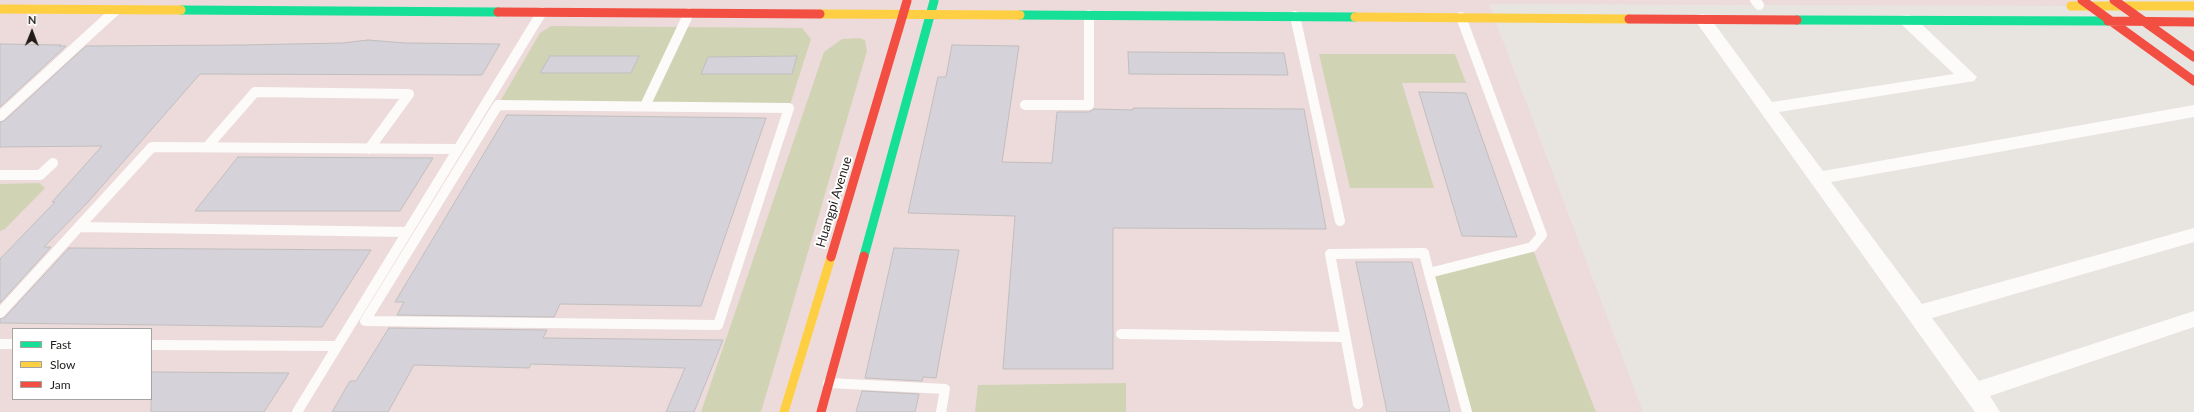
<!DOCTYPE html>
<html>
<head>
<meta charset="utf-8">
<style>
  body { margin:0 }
  #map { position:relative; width:2194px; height:412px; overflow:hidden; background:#e8e4e0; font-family:Lato,sans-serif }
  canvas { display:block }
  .legend { position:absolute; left:12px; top:328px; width:140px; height:72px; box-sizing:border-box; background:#fff; border:1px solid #a5a4a3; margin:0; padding:5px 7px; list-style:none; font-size:12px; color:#1f1c19 }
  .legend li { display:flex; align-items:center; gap:8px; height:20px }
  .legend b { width:20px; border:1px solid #a5a4a3 }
  .north { position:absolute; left:12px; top:12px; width:40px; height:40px; -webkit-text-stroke:3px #fff; paint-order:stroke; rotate:1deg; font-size:11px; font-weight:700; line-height:16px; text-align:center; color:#1f1c19 }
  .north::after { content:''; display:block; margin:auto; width:14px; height:18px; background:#1f1c19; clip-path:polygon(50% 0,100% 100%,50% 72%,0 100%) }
</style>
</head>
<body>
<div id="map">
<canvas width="2194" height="412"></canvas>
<ul class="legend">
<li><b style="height:5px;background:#16e098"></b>Fast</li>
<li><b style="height:5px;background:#ffcf43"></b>Slow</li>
<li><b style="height:5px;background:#f24e42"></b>Jam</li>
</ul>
<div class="north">N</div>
</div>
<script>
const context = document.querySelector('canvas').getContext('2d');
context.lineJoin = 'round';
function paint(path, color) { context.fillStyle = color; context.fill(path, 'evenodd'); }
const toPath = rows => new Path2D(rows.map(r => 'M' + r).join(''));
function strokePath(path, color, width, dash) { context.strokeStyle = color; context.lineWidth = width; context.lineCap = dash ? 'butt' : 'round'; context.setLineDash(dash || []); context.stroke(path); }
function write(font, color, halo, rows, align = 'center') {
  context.font = font + ' Lato,sans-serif'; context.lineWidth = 4; context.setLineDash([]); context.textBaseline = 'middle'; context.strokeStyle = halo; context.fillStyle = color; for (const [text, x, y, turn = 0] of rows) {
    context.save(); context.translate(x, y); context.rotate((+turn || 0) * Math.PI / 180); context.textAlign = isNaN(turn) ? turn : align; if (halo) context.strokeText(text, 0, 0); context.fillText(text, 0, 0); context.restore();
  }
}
paint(toPath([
  [0,0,2082,0,2089,6,1489,4,1643,412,0,412],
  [13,329,151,329,151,399,13,399]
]), '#ecdbda');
paint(toPath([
  [551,26,802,28,811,39,789,108,498,105,540,33],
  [859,38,865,40,867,51,761,412,701,412,824,52,842,39],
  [1319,54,1455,54,1466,83,1402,83,1434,188,1350,188],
  [39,183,45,188,5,229,0,231,0,184],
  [1532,247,1596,412,1467,412,1429,273],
  [1126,383,1126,412,975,412,978,385]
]), '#d1d4b4');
const building = toPath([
  [368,40,405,43,500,44,482,75,200,74,88,202,44,247,51,247,0,303,0,259,55,202,52,202,102,146,0,147,0,122,4,121,86,46,243,45,343,43,368,40],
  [0,44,61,45,59,46,66,46,0,107,0,44],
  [952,45,1019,46,1002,162,1052,163,1057,112,1089,112,1094,109,1133,110,1133,108,1304,109,1326,229,1113,228,1113,369,1003,369,1015,216,908,213,938,77,946,77,952,45],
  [1128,52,1284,53,1288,75,1129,74,1128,52],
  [550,56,639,56,631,73,540,73,550,56],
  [797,56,792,74,701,74,708,57,797,56],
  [1419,92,1466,93,1517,237,1462,236,1419,92],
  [507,115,766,118,701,306,560,304,554,317,397,315,404,302,395,302,507,115],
  [238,157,433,158,400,211,195,211,238,157],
  [69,248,371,250,322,327,0,323,0,319,5,317,69,248],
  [894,248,959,250,936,378,923,377,922,381,865,378,894,248],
  [1356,262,1412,262,1450,412,1387,412,1356,262],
  [389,328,547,330,543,338,723,340,694,412,666,412,685,368,531,364,529,368,414,365,388,412,332,412,350,381,356,381,389,328],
  [151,372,289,373,264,412,151,412,151,372],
  [862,391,919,394,915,412,856,412,862,391]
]);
paint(building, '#d6d2da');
strokePath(building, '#c1bfbe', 1);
strokePath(toPath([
  [1755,0,1759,5],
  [1295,16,1340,221],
  [498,105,789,108,718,325,365,321,498,105],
  [1025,105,1089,105,1089,15],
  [645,106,689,13],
  [0,116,116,10],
  [207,147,255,92,409,94,369,149],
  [0,175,40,175,53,163],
  [79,227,407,232],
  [1429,273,1467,412],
  [0,313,152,147,458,149],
  [1121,334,1345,337],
  [0,344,13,344],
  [151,345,337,346],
  [828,383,945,389,941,412],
  [1358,404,1330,254,1424,253,1429,273,1532,247,1542,235,1461,17],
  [297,412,542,12]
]), '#fcfbfa', 10);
paint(toPath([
  [1702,14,1708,15,1772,102,1954,74,1901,24,1899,20,1901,16,1907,15,1913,16,1977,77,1974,81,1968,82,1779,112,1823,171,2194,105,2194,117,1831,182,1922,304,2194,228,2194,242,1932,318,1979,381,2194,311,2194,327,1990,396,2000,412,1975,412,1694,19,1696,15,1702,14]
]), '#fcfbfa');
strokePath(toPath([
  [181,10,498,12],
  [1020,15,1355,17],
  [1797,20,2108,21],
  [864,256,934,1]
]), '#16e098', 9);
strokePath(toPath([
  [2071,6,2194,6],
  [0,9,181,10],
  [820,14,1020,15],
  [1355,17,1629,19],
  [784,412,831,257]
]), '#ffcf43', 9);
strokePath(toPath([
  [2082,0,2194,81],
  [2114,0,2194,57],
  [498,12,820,14],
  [1629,19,1797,20],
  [2108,21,2194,22],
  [831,257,907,1],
  [821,412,864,256]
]), '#f24e42', 9);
write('13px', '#1f1c19', '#fff', [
  ["Huangpi Avenue",834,202,-73]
]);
</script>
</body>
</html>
